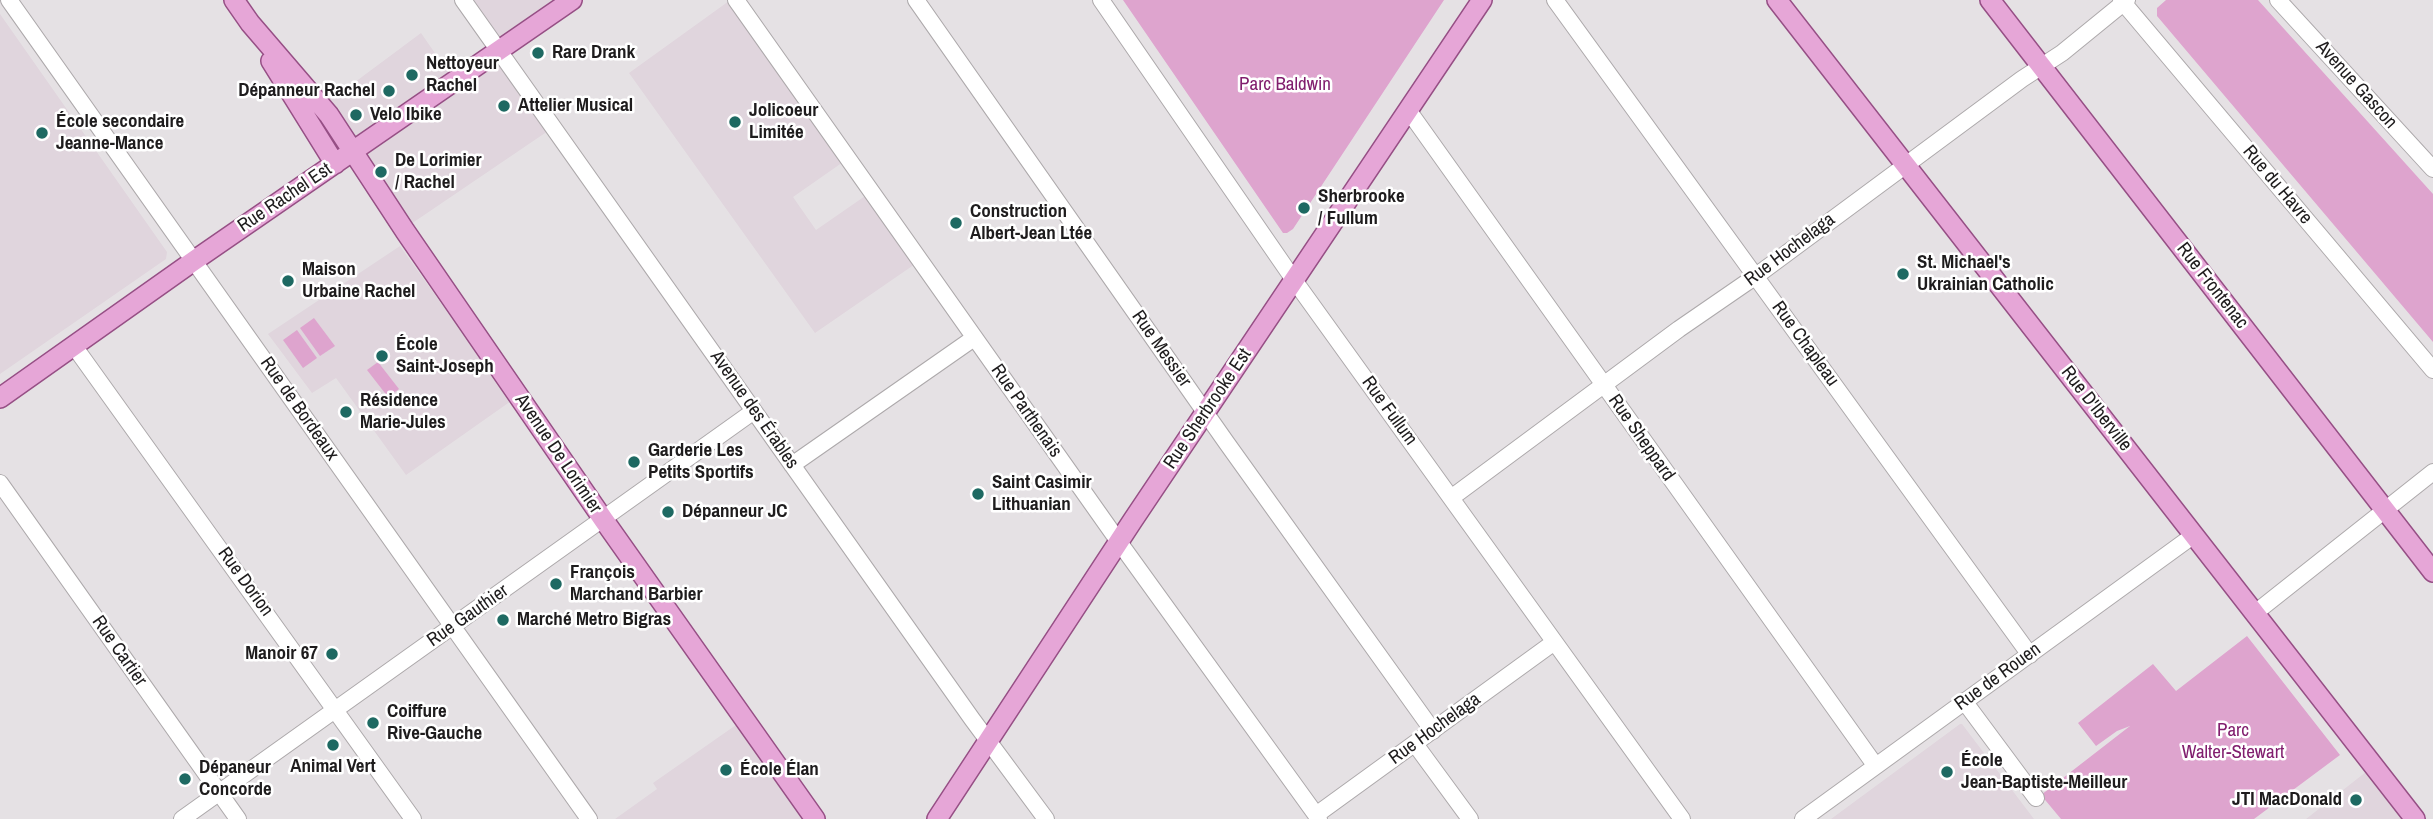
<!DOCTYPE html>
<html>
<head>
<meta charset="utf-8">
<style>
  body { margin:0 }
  canvas { display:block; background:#e5e1e4 }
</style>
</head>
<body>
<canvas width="2433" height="819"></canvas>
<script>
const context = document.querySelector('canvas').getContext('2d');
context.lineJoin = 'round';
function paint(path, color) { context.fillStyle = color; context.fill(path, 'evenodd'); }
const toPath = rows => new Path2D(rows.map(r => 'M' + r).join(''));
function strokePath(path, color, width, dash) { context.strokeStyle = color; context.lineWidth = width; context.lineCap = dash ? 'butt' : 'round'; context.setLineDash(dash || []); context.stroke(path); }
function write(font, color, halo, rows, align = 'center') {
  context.font = font + ' "Archivo Narrow",sans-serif'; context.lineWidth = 5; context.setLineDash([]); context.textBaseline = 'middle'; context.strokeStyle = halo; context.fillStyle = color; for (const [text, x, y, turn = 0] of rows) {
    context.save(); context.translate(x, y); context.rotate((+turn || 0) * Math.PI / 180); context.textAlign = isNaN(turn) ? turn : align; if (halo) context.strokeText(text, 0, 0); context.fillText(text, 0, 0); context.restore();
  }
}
paint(toPath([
  [463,0,572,0,499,52],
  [729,1,846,160,793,197,816,230,868,194,918,262,815,333,629,73],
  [0,14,167,252,166,259,0,374],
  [421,33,455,82,496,57,548,131,408,226,325,101,343,91],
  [400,246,511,401,406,475,336,378,312,393,268,334],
  [746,718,804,819,615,819,657,789,653,783],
  [1962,724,2034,819,1831,819,1960,724],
  [2371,768,2409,819,2306,819]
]), '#e0d5dd');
paint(toPath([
  [1123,0,1444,0,1293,229,1287,233,1283,233],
  [2166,0,2258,0,2433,194,2433,342,2157,16,2157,8],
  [314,318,335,346,320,356,300,328],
  [297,330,317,358,303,368,283,340],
  [378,362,399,389,388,397,367,370],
  [2247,636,2340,755,2254,819,2061,819,2041,795,2130,726,2117,731,2096,746,2078,723,2153,664,2176,691]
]), '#dea4ce');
const minor = toPath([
  [9,0,589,819],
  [463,0,972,719,1046,819],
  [736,0,1119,542,1319,819],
  [916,0,1226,442,1433,731],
  [1101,0,1294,280,1682,819],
  [1555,0,2030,655],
  [2121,0,2433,370],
  [2278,0,2433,169],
  [1408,110,1875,765],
  [74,346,413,819],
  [792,465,974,338],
  [0,483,238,819],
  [1451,498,1679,329,1756,276,2022,79,2062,53,2127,0],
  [2255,613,2433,472],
  [1964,701,2036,798],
  [1415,744,1470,819],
  [1316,815,1553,643],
  [182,819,754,411],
  [1803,819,2194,535]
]);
const major = toPath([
  [234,0,250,23,329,115,405,231,603,519,815,819],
  [1777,0,2415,819],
  [1990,0,2433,572],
  [271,61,335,164],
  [0,398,195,260,572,0],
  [937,819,1133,520,1482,0]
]);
strokePath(minor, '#ada9ab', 18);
strokePath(major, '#964f85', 22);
strokePath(minor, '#fff', 16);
strokePath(major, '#e6a6d7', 19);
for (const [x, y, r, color] of [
  [538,53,7,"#1e6962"],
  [412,75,7,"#1e6962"],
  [389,91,7,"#1e6962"],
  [504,106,7,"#1e6962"],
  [356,115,7,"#1e6962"],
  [735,122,7,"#1e6962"],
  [42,133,7,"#1e6962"],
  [381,172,7,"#1e6962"],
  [1304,208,7,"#1e6962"],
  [956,223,7,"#1e6962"],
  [1903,274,7,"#1e6962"],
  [288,281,7,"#1e6962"],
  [382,356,7,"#1e6962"],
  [346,412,7,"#1e6962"],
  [634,462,7,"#1e6962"],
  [978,494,7,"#1e6962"],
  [668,512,7,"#1e6962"],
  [556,584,7,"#1e6962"],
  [503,620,7,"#1e6962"],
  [332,654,7,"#1e6962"],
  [373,723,7,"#1e6962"],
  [333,745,7,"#1e6962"],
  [726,770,7,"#1e6962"],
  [1947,772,7,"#1e6962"],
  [185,779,7,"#1e6962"],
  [2356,800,7,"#1e6962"]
]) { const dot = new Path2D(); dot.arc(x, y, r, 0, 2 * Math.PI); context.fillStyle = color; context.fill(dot); strokePath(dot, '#fff', 2.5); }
write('bold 19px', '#1e1c1d', '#fff', [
  ["Rare Drank",552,53],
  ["Nettoyeur",426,64],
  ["Rachel",426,86],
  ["Dépanneur Rachel",375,91,"right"],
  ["Attelier Musical",518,106],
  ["Jolicoeur",749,111],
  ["Limitée",749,133],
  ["Velo Ibike",370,115],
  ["École secondaire",56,122],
  ["Jeanne-Mance",56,144],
  ["De Lorimier",395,161],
  ["/ Rachel",395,183],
  ["Sherbrooke",1318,197],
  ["/ Fullum",1318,219],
  ["Construction",970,212],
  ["Albert-Jean Ltée",970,234],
  ["St. Michael's",1917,263],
  ["Ukrainian Catholic",1917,285],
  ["Maison",302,270],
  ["Urbaine Rachel",302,292],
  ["École",396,345],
  ["Saint-Joseph",396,367],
  ["Résidence",360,401],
  ["Marie-Jules",360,423],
  ["Garderie Les",648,451],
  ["Petits Sportifs",648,473],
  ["Saint Casimir",992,483],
  ["Lithuanian",992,505],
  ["Dépanneur JC",682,512],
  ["François",570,573],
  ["Marchand Barbier",570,595],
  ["Marché Metro Bigras",517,620],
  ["Manoir 67",318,654,"right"],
  ["Coiffure",387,712],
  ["Rive-Gauche",387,734],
  ["École",1961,761],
  ["Jean-Baptiste-Meilleur",1961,783],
  ["Animal Vert",333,767,"center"],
  ["Dépaneur",199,768],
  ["Concorde",199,790],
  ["École Élan",740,770],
  ["JTI MacDonald",2342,800,"right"]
], 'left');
write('19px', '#811e6e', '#fff', [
  ["Parc Baldwin",1285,85],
  ["Parc",2233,731],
  ["Walter-Stewart",2233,753]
]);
write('19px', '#1e1c1d', '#fff', [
  ["Avenue Gascon",2356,85,48],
  ["Rue du Havre",2277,185,50],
  ["Rue Rachel Est",285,198,-34],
  ["Rue Hochelaga",1790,250,-37],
  ["Rue Frontenac",2212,286,52],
  ["Rue Chapleau",1805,344,54],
  ["Rue Messier",1161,349,55],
  ["Rue de Bordeaux",299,409,55],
  ["Rue Sherbrooke Est",1208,409,-56],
  ["Rue D'Iberville",2096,409,52],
  ["Avenue des Érables",754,410,55],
  ["Rue Parthenais",1026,411,55],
  ["Rue Fullum",1389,411,54],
  ["Rue Sheppard",1641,438,55],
  ["Avenue De Lorimier",558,454,56],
  ["Rue Dorion",245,582,54],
  ["Rue Gauthier",468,616,-35],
  ["Rue Cartier",119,651,55],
  ["Rue de Rouen",1998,677,-36],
  ["Rue Hochelaga",1435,729,-36]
]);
</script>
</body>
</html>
